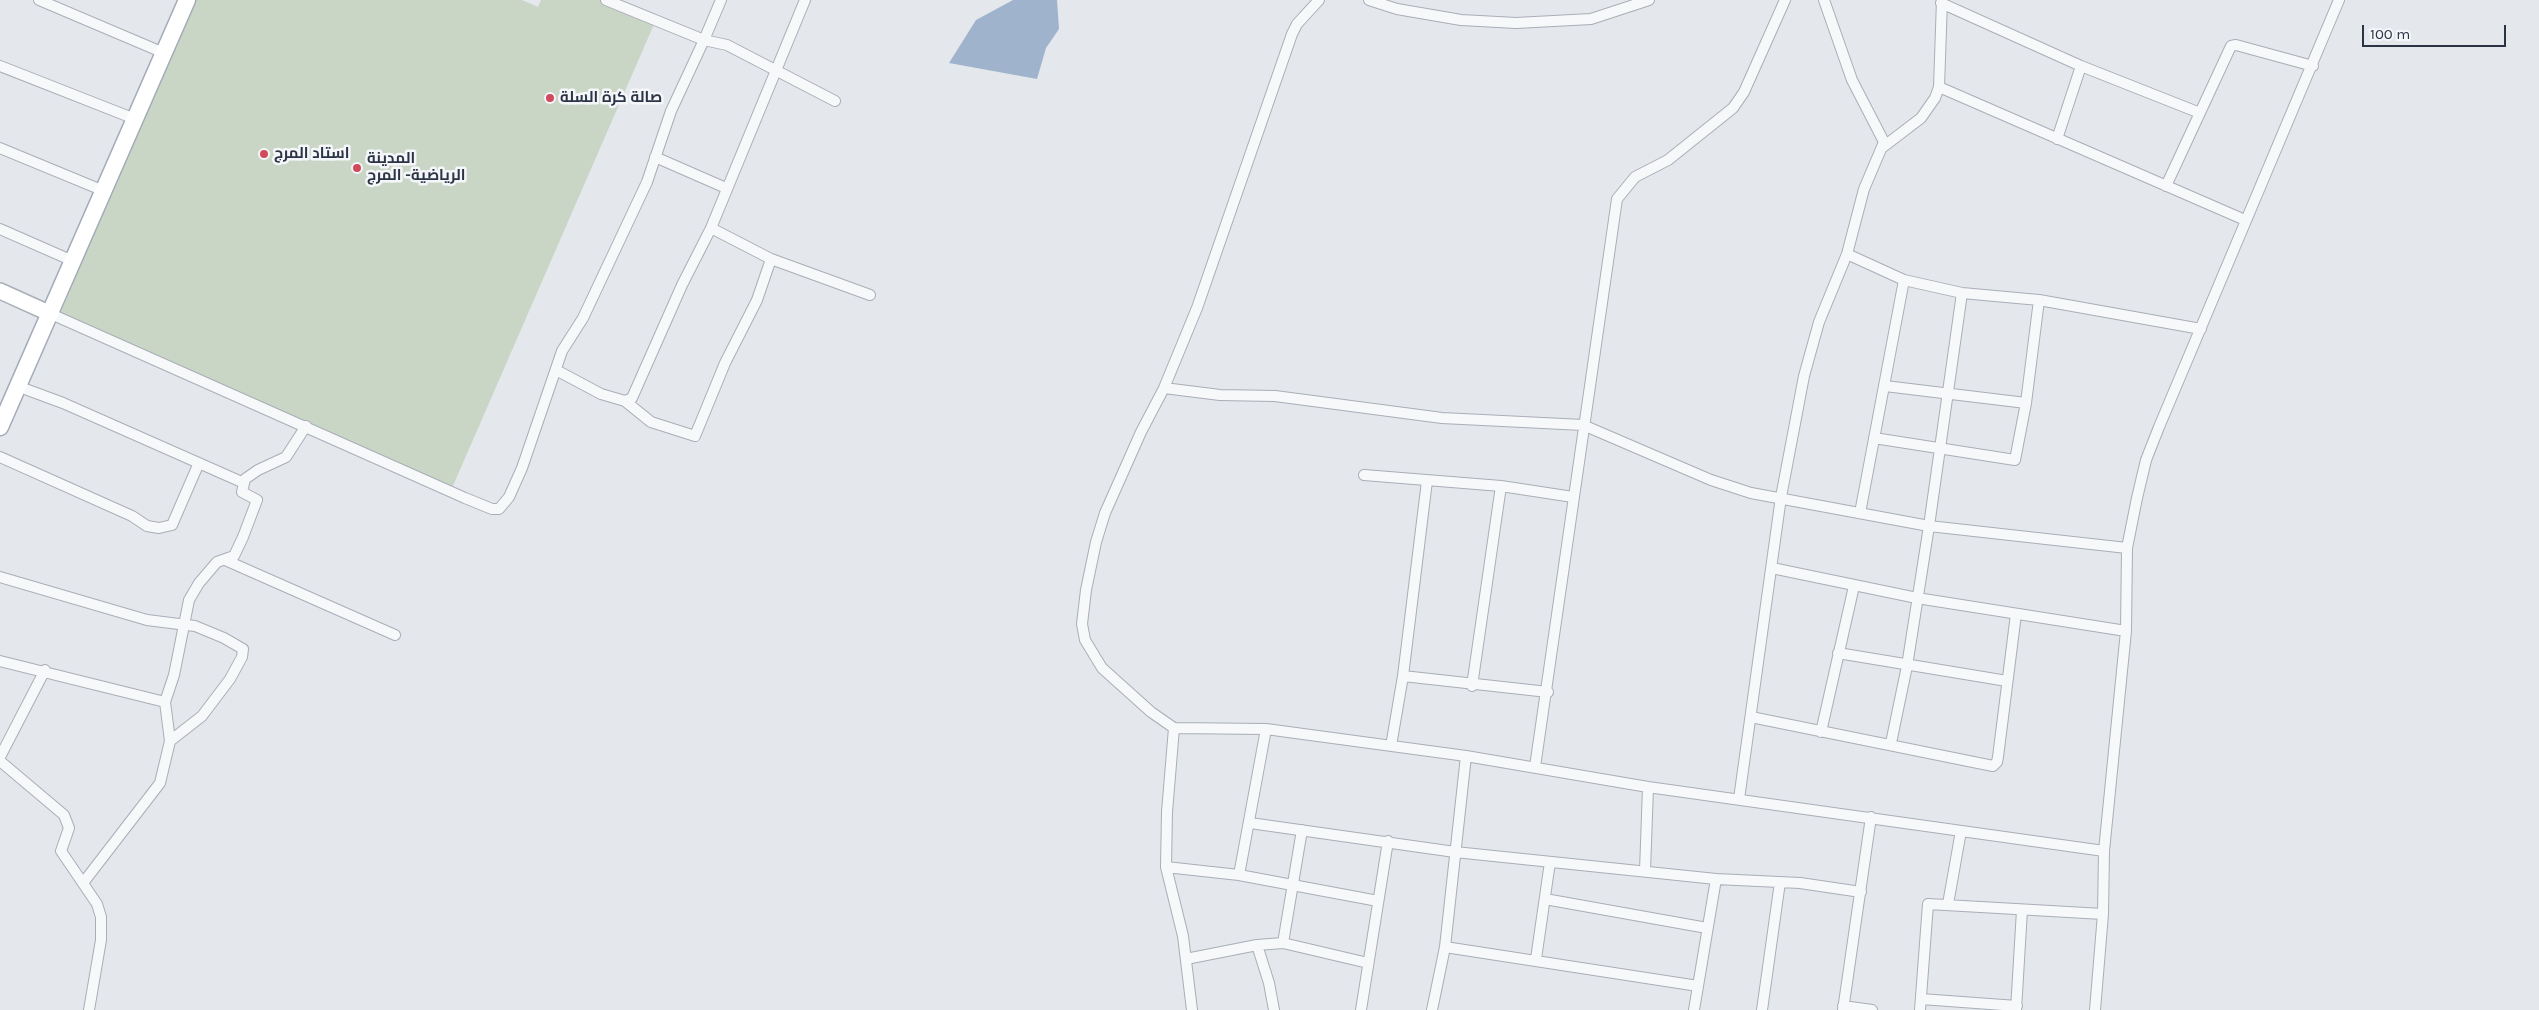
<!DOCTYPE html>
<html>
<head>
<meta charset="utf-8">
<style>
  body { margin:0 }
  #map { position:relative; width:2539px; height:1010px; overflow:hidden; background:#e4e7ec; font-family:Karla,sans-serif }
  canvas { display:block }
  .scale { position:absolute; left:2362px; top:25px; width:144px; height:22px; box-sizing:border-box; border:2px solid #2b3445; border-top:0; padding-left:6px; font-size:15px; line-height:18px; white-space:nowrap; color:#2b3445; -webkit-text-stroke:4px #f4f6f9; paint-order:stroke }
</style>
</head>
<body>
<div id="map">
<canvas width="2539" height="1010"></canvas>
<div class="scale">100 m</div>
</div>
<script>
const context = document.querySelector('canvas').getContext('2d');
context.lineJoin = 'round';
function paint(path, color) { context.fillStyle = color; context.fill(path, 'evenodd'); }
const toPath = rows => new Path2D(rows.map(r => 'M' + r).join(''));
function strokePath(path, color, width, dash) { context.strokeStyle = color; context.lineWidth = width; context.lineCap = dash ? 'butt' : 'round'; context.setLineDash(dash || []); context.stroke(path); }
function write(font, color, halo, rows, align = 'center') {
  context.font = font + ' Karla,Cairo,sans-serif'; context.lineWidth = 5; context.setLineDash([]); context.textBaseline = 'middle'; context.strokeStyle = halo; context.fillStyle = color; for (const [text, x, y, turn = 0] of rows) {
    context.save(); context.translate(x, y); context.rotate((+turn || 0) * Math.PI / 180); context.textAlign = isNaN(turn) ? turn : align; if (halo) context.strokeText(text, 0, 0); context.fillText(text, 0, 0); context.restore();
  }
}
paint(toPath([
  [192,0,522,0,538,7,541,0,606,0,655,22,452,488,60,314]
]), '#c9d6c5');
paint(toPath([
  [1013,0,1057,0,1059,29,1046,48,1037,79,949,63,976,20]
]), '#9fb4cc');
const street = toPath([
  [39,0,164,53],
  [606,0,704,40,721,0],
  [1319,0,1297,24,1292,34,1197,308,1164,388,1141,432,1105,513,1096,542,1086,590,1082,624,1085,640,1102,668,1151,712,1174,728,1266,729,1466,756,1648,787,2104,851],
  [1369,0,1397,9,1461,20,1516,23,1591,19,1649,0],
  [1941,3,2081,66,2200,113],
  [0,66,135,119],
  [1939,87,2245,220],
  [2057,139,2081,66],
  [1883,147,1921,118,1935,98,1939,87,1942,0],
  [0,148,104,191],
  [655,157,726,188],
  [2166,186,2231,46,2236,45,2313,66],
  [711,228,771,259,870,295],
  [0,229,73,261],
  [1847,254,1904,280,1962,293,2039,300,2201,329],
  [51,314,465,498,492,509,499,509,509,497,522,468,562,351,583,318,647,182,671,111,704,40,727,45,835,101],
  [556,370,601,394,625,401,632,398,682,285,711,228,805,0],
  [17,386,63,403,244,483],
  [1885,386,2026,403],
  [1164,388,1220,395,1275,396,1442,418,1583,425,1711,480,1751,493,1929,526,2127,548],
  [625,401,651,422,695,436,725,363,757,300,771,259],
  [1874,438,2015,460,2026,403,2039,300],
  [0,457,132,516,147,526,159,528,172,525,198,465],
  [1364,475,1501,486,1573,497],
  [1860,513,1904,280],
  [225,560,395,635],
  [1772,568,1917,598,2126,631],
  [0,577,147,620,195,626,224,638,243,649,242,657,230,679,202,716,170,741],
  [1838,653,2007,681],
  [0,661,165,702],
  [1403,676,1548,692],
  [1472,686,1501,486],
  [1751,717,1993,766,1997,762,1998,757,2016,614],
  [1174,728,1167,812,1166,867,1183,936,1192,1010],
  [1821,732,1854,586],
  [1891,743,1907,666,1929,526,1962,293],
  [1391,746,1403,676,1427,481],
  [0,757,45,670],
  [0,761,64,815,69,828,61,851,97,904,101,917,101,940,89,1010],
  [1535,767,1617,199,1635,177,1668,160,1733,108,1744,92,1785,0],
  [1739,799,1781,497,1804,376,1819,322,1847,254,1864,189,1884,142,1852,80,1824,0],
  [1250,823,1455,852,1716,879,1800,883,1861,892],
  [1166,867,1239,875,1378,901],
  [1645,871,1648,787],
  [1239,875,1266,729],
  [83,883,160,783,170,741,165,702,174,675,189,600,199,583,217,562,234,556,243,537,257,500,242,492,245,479,258,470,286,457,306,426],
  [1545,899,1707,928],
  [1948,904,1961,831],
  [1283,943,1302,830],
  [1257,945,1269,983,1274,1010],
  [1445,947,1698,986],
  [1186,959,1257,945,1283,943,1368,963],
  [1536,959,1550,862],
  [1921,999,2017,1006],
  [1843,1006,1872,1010],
  [1361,1010,1388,841],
  [1432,1010,1445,947,1466,756],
  [1694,1010,1716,879],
  [1762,1010,1780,882],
  [1843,1010,1871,817],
  [1920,1010,1928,904,2103,914],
  [2016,1010,2022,910],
  [2095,1010,2103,914,2104,851,2126,631,2127,548,2137,498,2146,460,2159,427,2339,0]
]);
const secondary = toPath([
  [0,291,51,314]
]);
const primary = toPath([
  [0,427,187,0]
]);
strokePath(street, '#a9aeb7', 12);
strokePath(secondary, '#a9aeb7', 18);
strokePath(primary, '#a3abb8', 19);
strokePath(street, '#f7f8fa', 10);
strokePath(secondary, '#fff', 15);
strokePath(primary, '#fff', 16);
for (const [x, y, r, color] of [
  [550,98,5,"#d1495b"],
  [264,154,5,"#d1495b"],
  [357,168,5,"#d1495b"]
]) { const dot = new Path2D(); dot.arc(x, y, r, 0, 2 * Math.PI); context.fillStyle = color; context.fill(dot); strokePath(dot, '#f4f6f9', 2); }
write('bold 15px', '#2b3445', '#f4f6f9', [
  ["صالة كرة السلة",560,98],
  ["استاد المرج",274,154],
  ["المدينة",367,159],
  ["الرياضية- المرج",367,176]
], 'left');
</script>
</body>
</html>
